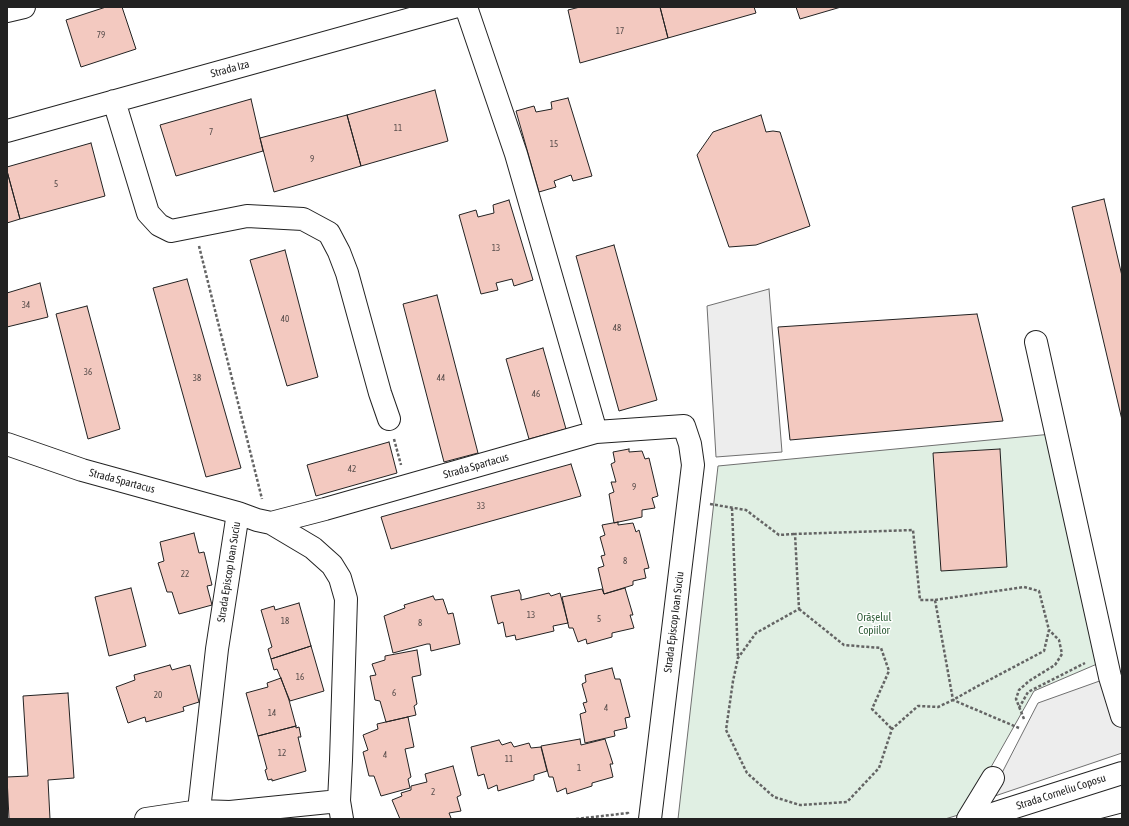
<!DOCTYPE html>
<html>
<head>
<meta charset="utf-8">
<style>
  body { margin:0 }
  #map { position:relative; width:1129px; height:826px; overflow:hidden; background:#fff; font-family:"Asap Condensed",sans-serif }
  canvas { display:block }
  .frame { position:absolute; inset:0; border:8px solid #222; pointer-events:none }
</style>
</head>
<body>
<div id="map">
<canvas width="1129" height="826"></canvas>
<div class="frame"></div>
</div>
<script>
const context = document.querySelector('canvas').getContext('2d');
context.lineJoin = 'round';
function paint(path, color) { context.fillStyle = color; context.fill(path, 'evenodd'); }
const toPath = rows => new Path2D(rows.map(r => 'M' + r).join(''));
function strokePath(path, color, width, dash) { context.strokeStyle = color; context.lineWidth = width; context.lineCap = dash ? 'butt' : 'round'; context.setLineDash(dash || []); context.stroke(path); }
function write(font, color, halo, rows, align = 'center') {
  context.font = font + ' "Asap Condensed",sans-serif'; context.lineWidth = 3; context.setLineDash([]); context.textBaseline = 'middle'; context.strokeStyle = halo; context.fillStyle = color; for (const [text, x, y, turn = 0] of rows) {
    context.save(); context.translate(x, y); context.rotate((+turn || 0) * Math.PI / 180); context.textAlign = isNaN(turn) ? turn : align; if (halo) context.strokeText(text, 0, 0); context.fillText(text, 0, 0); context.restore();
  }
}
const green = toPath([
  [1052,434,1104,661,1034,691,965,813,945,819,678,819,718,466,1052,434]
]);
paint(green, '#e0efe3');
strokePath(green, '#6f6f6f', 1);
const parking = toPath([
  [769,289,782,452,716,457,707,306,769,289],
  [1122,673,1122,753,989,798,1038,703,1122,673]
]);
paint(parking, '#ededed');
strokePath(parking, '#6f6f6f', 1);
const building = toPath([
  [106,7,122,7,136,49,81,67,66,20,106,7],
  [580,7,660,7,668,38,580,63,568,10,580,7],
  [660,7,754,7,756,13,668,38,660,7],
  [796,7,841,7,800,19,796,7],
  [435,90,448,141,361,166,347,115,435,90],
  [568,98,592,176,573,181,571,175,554,181,556,187,539,192,516,111,534,106,536,112,552,109,551,102,568,98],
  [251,99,263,151,176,176,160,125,251,99],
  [347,115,361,166,274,192,260,138,347,115],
  [761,115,766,132,773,131,780,132,810,226,756,245,729,247,697,155,713,132,761,115],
  [91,143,105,196,20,219,7,171,7,167,91,143],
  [7,171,20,219,7,223,7,171],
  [1104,199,1122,276,1122,420,1072,207,1104,199],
  [509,200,533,280,514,286,512,279,496,283,498,290,481,294,459,215,476,210,478,217,494,213,493,205,509,200],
  [614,245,657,400,619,411,576,256,614,245],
  [285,250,318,377,287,386,250,260,285,250],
  [187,279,241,468,206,477,153,288,187,279],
  [40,283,48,317,7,327,7,293,40,283],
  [437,295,478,453,444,462,403,304,437,295],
  [87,306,120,429,88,439,56,314,87,306],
  [977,314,1003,421,790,440,778,327,977,314],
  [543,348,566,429,529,439,506,359,543,348],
  [389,442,397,473,316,496,307,465,389,442],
  [629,449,629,452,642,451,645,459,649,458,658,496,652,498,655,508,642,510,642,517,614,523,609,494,614,492,611,482,616,482,611,464,615,462,613,452,629,449],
  [1000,449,1007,567,941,571,933,453,1000,449],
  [571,464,581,496,391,549,381,517,571,464],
  [618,522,618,525,633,523,636,532,639,530,649,568,644,569,646,578,633,581,633,585,604,594,598,568,604,566,601,556,605,555,600,537,605,535,602,525,618,522],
  [194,533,199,553,204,552,212,585,207,586,212,605,179,614,172,592,167,592,158,563,164,561,160,542,194,533],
  [131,588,146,646,109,656,95,597,131,588],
  [625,588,633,615,630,615,634,628,612,633,612,637,587,644,586,639,578,642,573,628,569,628,562,597,602,589,604,594,625,588],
  [519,590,521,595,521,600,549,593,551,596,560,593,568,623,553,626,554,631,516,640,515,635,506,637,503,622,498,624,491,596,519,590],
  [433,596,435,600,443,599,448,614,453,613,460,644,431,651,430,644,427,644,393,653,384,616,405,608,404,605,433,596],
  [299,603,311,646,271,659,268,649,272,647,261,610,274,606,275,610,299,603],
  [311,646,324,691,290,701,277,669,274,670,271,659,311,646],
  [417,650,421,675,412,677,417,704,414,706,416,715,386,722,380,701,375,700,370,676,376,675,372,664,385,660,385,656,417,650],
  [170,665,172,670,190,665,199,702,183,707,184,711,146,722,145,717,128,723,116,687,135,680,134,675,170,665],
  [612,668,615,679,620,679,630,717,625,718,627,728,614,731,615,736,585,743,580,714,586,712,583,703,587,702,582,684,586,682,585,675,612,668],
  [281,678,289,700,296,726,258,736,246,693,268,687,267,683,281,678],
  [68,693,74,778,48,780,50,819,9,819,7,777,28,776,23,696,68,693],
  [408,717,414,747,405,749,411,777,408,779,410,788,381,796,374,776,369,776,363,752,368,750,363,735,378,729,377,724,408,717],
  [296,726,296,728,299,727,301,737,298,737,306,771,272,781,272,779,268,780,265,770,267,769,258,736,296,726],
  [580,739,581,745,605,739,613,764,610,764,613,777,592,783,592,786,567,794,566,788,557,792,553,777,549,777,541,746,580,739],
  [499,740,502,745,511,742,514,747,529,743,531,748,541,747,547,771,534,775,534,780,498,791,497,785,488,789,484,774,478,776,471,747,499,740],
  [453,766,461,795,457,797,461,811,449,813,451,818,449,819,400,819,392,800,402,796,401,793,411,790,411,786,427,782,425,774,453,766]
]);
paint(building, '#f3c9c0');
strokePath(building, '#222', 1);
const minor = toPath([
  [466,7,516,154,596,432],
  [7,11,24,7],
  [114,101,148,213,159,225,171,231,247,216,303,219,329,233,339,252,347,273,380,393,389,419],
  [7,131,454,7],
  [1036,342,1110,677,1122,716],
  [7,444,82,470,238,513,257,520,271,523,313,548,332,565,340,578,346,599,341,760,339,801,342,819],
  [271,523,325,509,596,432,684,426,690,444,693,465,650,819],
  [146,819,199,811,230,812,339,801],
  [198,819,217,649,238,513],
  [968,819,993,778]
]);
const major = toPath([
  [977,819,1122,773]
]);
strokePath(minor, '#222', 24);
strokePath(major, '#222', 24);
strokePath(toPath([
  [199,246,262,499],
  [394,439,401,465],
  [710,504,746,510,779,535,795,534],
  [732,508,738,658],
  [935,600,1024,587,1039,591,1049,630,1044,651,976,687,953,700,938,707,918,706,892,729,879,768,847,802,800,805,774,797,747,773,726,730,733,681,738,658,756,633,799,609,795,534,913,530,920,600,935,600,953,700,1019,728],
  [799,609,844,645,881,648,889,671,872,709,892,729],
  [1019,708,1028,692,1085,663],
  [1024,719,1016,699,1019,690,1029,681,1055,665,1062,654,1059,640,1049,630],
  [576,819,628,813,628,815]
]), '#646464', 2.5, [3, 2]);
strokePath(minor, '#fff', 22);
strokePath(major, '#fff', 22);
strokePath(toPath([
  [1099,819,1122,813]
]), '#222', 1);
write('9px', '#564c4a', null, [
  ["17",620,31],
  ["79",101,35],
  ["11",398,128],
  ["7",211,132],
  ["15",554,144],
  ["9",312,159],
  ["5",56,184],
  ["13",496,248],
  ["34",26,305],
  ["40",285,319],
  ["48",617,328],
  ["36",88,372],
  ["38",197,378],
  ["44",441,378],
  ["46",536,394],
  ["42",352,469],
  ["9",634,487],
  ["33",481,506],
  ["8",625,561],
  ["22",185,574],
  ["13",531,615],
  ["5",599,619],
  ["18",285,621],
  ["8",420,623],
  ["16",300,677],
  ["6",394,693],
  ["20",158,695],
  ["4",606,708],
  ["14",272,713],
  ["12",282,753],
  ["4",385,755],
  ["11",509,759],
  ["1",579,768],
  ["2",433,792]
]);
write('11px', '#222', '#fff', [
  ["Strada Iza",230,69,-15],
  ["Strada Spartacus",476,466,-16],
  ["Strada Spartacus",122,481,15],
  ["Strada Episcop Ioan Suciu",229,572,-81],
  ["Strada Episcop Ioan Suciu",674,622,-83],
  ["Strada Corneliu Coposu",1061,792,-18]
]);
write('11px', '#2f5e38', '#fff', [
  ["Orășelul",874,618],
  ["Copiilor",874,631]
]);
</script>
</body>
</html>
